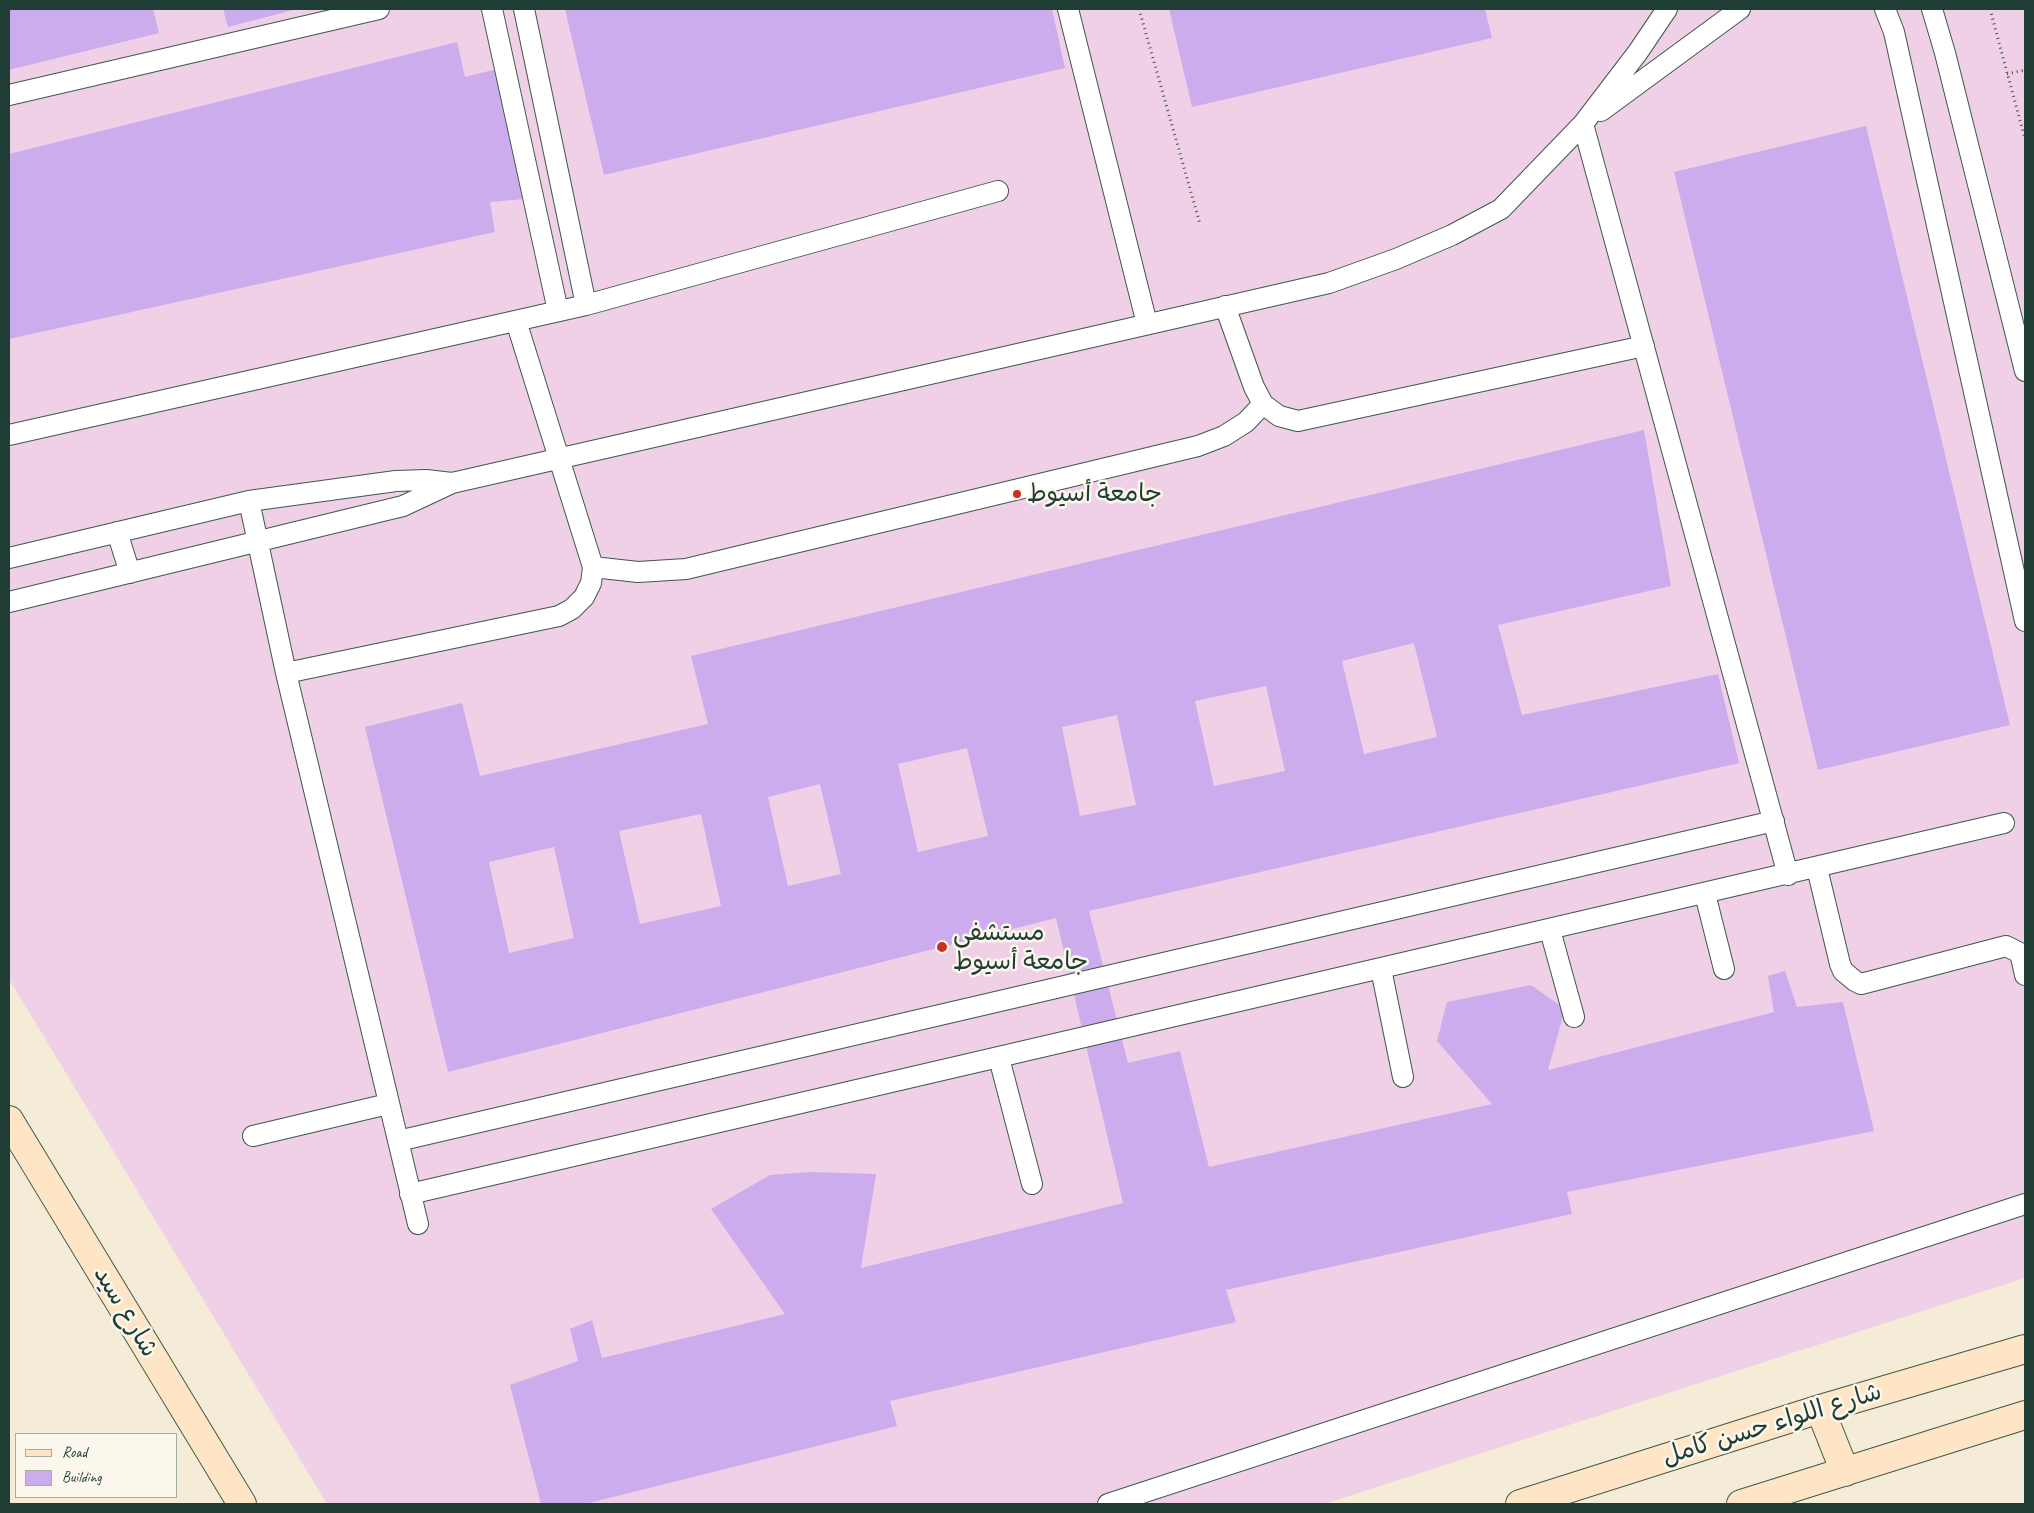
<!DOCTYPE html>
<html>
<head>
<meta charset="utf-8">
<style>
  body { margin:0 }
  #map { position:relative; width:2034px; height:1513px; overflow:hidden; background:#f5ecd7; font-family:Caveat,sans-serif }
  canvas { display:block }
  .frame { position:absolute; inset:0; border:10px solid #1f3d34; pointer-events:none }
  .legend { position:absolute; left:15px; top:1433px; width:162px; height:65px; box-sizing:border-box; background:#fbf7ec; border:1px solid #a3ada2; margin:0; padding:6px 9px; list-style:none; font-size:15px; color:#1f3d34 }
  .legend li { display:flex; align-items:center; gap:10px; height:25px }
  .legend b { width:25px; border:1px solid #a3ada2 }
</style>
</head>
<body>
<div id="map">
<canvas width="2034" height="1513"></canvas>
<div class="frame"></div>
<ul class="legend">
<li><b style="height:6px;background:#fde5c5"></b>Road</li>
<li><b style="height:14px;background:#cdacee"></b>Building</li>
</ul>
</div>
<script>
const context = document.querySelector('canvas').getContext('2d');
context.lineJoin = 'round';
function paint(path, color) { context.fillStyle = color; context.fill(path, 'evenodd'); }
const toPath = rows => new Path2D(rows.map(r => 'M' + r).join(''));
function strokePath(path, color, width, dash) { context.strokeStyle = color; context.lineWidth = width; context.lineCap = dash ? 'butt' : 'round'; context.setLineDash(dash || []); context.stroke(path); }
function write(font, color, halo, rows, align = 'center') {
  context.font = font + ' Caveat,"Playpen Sans Arabic",sans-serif'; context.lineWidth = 5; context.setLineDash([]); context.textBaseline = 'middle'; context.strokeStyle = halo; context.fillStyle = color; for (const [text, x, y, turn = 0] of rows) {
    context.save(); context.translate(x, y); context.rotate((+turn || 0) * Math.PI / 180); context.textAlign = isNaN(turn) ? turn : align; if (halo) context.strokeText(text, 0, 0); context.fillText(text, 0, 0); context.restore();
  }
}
paint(toPath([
  [9,9,2025,9,2025,1278,1324,1504,327,1504,9,979]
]), '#efd0e6');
paint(toPath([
  [9,9,153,9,159,33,9,70],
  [223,9,297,9,228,27],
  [565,9,1052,9,1065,68,604,175],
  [1169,9,1485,9,1492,38,1192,107],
  [457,42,465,77,497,69,524,199,490,202,495,232,9,339,9,154],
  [1866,126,2010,725,1818,770,1674,172],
  [1644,430,1671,586,1498,625,1522,715,1718,674,1739,763,1089,911,1128,1063,1180,1051,1209,1167,1492,1104,1437,1041,1447,1002,1531,985,1565,1009,1548,1070,1774,1012,1768,976,1785,971,1797,1007,1843,1002,1874,1131,1567,1192,1572,1214,1226,1290,1236,1322,890,1401,897,1426,585,1504,541,1504,510,1385,578,1361,570,1329,592,1320,602,1358,785,1314,711,1209,770,1175,810,1172,876,1174,861,1268,1123,1203,1056,918,448,1072,365,727,462,703,480,776,708,724,691,656],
  [1414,643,1437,737,1364,754,1342,661],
  [1266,686,1285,771,1214,786,1195,701],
  [1117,715,1136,805,1080,816,1062,727],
  [967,748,988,836,918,852,898,764],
  [820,784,841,874,788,886,768,797],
  [701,814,721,906,640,924,619,831],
  [554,847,574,938,509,953,489,862]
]), '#cdacee');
const service = toPath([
  [492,9,558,311],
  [524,9,586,305],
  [1068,9,1147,324],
  [1885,9,1894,32,2025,621],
  [1932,9,1945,53,2025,371],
  [9,95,379,9],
  [1601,111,1740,9],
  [1583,124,1788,875],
  [1225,306,1254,387,1263,404,1279,416,1298,421,1644,346],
  [9,435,586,305,998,191],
  [249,501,286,673,418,1224],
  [117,532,130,573],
  [9,558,249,501,396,481,426,480,452,483],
  [593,567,638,572,686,569,1198,446,1224,436,1246,422,1263,404],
  [9,602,403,506,452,483,1329,283,1396,259,1452,235,1501,209,1583,124,1638,52,1667,9],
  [286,673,559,616,572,609,584,597,591,583,593,567,516,321],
  [1817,868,1840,964,1843,971,1855,981,1861,984,2006,946,2018,952,2021,957,2025,975],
  [1705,894,1724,969],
  [1550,930,1574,1017],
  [1381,969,1403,1077],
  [999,1058,1032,1184],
  [253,1136,388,1104],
  [398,1141,1774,821],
  [410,1194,2004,823],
  [1108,1504,2025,1204]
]);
const secondary = toPath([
  [9,1120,242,1504],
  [1820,1409,1845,1472],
  [1520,1504,1820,1409,2025,1349],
  [1741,1504,2025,1415]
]);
strokePath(service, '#3f574c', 22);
strokePath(secondary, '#3f574c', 30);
strokePath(toPath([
  [1139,9,1200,224],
  [1990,9,2025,139],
  [2007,74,2025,70]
]), '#3f574c', 3, [1, 4]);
strokePath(service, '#fff', 20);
strokePath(secondary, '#fde5c5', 28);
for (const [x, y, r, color] of [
  [1017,494,5,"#c8321e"],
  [942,947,6,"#c8321e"]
]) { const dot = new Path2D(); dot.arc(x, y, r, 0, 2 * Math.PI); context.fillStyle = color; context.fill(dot); strokePath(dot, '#fbf7ec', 2); }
write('25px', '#1f3d34', '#fbf7ec', [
  ["جامعة أسيوط",1027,494],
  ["مستشفی",953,933],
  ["جامعة أسيوط",953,962]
], 'left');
write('25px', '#1f3d34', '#fbf7ec', [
  ["شارع سيد",125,1312,59],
  ["شارع اللواء حسن كامل",1772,1425,-17]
]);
</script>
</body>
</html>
